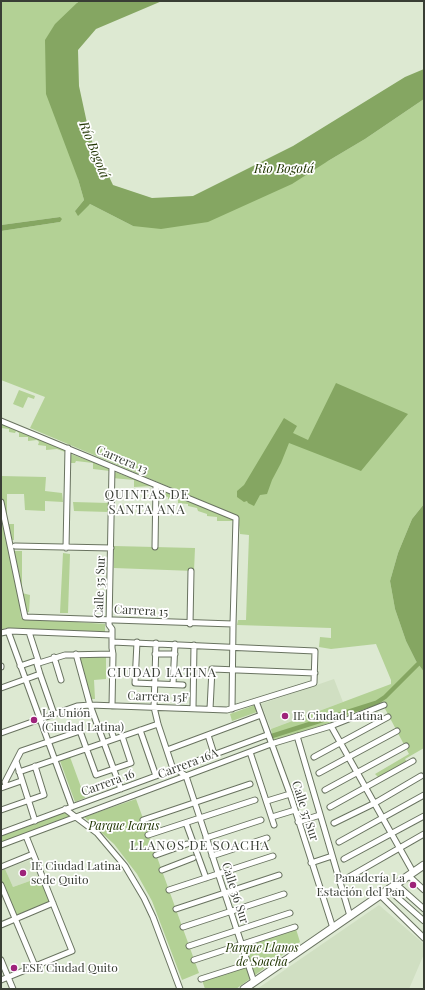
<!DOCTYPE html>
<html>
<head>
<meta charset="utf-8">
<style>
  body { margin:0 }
  #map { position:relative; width:425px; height:990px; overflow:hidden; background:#dde9d2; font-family:"Playfair Display",serif }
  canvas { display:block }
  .frame { position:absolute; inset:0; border:2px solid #393e35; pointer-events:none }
</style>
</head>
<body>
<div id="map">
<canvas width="425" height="990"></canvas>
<div class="frame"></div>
</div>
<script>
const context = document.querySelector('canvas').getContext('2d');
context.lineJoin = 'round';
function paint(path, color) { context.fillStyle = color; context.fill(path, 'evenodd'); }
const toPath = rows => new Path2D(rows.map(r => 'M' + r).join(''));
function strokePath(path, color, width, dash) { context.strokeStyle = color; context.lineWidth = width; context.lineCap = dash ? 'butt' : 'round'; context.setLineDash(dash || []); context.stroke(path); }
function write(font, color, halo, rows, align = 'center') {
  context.font = font + ' "Playfair Display",serif'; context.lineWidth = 3.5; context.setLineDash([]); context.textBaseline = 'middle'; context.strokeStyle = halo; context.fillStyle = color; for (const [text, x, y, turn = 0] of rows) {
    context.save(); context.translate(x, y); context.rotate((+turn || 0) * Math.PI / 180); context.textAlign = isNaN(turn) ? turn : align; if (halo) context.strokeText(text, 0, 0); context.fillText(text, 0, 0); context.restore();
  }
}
paint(toPath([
  [334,679,343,702,271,729,261,704],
  [33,859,41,877,13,887,5,869],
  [379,905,424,944,424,954,409,989,257,989]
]), '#d0dfc2');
paint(toPath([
  [1,1,79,1,77,2,78,179,84,200,75,211,90,204,133,226,328,161,365,139,424,99,424,504,412,519,398,553,390,581,395,609,406,641,416,661,424,672,424,748,405,759,407,762,379,778,375,774,409,754,382,703,332,722,273,741,271,729,391,684,391,680,376,644,331,649,319,647,320,637,331,638,331,628,237,625,238,620,246,620,249,535,240,534,238,516,30,428,45,397,1,380,1,231,60,222,60,217,1,225],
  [19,390,35,396,34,399,28,397,23,408,13,404],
  [1,423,65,450,65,452,57,449,46,450,46,446,38,445,39,442,37,440,28,441,28,437,19,437,19,433,16,431,15,433,9,432,9,429,1,428],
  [71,454,111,469,110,471,93,469,93,463,76,461,75,463,71,463],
  [112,471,153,486,134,487,134,480,112,478],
  [1,476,46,477,45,491,62,493,63,502,45,501,45,511,25,510,24,494,7,494,7,524,14,524,14,540,10,540,1,497],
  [159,489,230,518,234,521,217,521,217,517,207,516,207,514,198,511,197,508,188,506,188,504,178,503,178,500,168,499,168,497,159,495],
  [73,502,109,503,109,512,74,511],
  [1,518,18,588,21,618,105,624,105,633,6,628,1,630],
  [114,546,195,548,194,571,114,568],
  [14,551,22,551,22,593,30,595,29,612,26,612],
  [63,553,70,554,68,613,60,613],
  [79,656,106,656,106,679,94,680,95,699,90,699],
  [255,705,257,712,232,721,230,714],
  [70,757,85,798,75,802,60,761],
  [136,799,199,973,182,980,152,901,137,874,114,844,84,817],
  [65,809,72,817,1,844,1,833],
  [5,869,13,887,41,877,49,902,15,916,1,879,1,871],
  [296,929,300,942,236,989,205,989,202,980,251,964,245,946]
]), '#b3d195');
paint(toPath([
  [79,1,162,1,96,29,78,50,79,86,90,137,113,185,152,198,193,196,293,146,405,77,424,69,424,99,365,139,328,161,292,184,208,222,161,229,133,226,90,204,78,216,75,211,84,200,78,179,46,94,45,40,55,24],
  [60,217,62,219,60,222,1,231,1,225],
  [336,383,408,414,361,471,289,443,281,463,272,480,267,494,260,495,254,506,248,503,247,501,244,502,237,497,237,491,244,485,284,418,297,426,293,433,308,440],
  [424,504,424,672,416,661,406,641,395,609,390,581,398,553,412,519]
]), '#85a662');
strokePath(toPath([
  [272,736,376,703,385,697,418,664,424,661]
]), '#85a662', 4.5);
const minor = toPath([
  [1,421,236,518,233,624,232,709],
  [112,467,109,625,112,629,112,648,113,654,112,706],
  [1,502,25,617,233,624],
  [15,546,111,548],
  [155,547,156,485],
  [66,548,68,448],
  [190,624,191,571],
  [8,631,72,807],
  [29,632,39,663,37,664,40,674,54,714],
  [1,633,10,631,112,635],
  [137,642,135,683,183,685],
  [156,643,154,707,158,724,172,766,186,776,254,982],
  [76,654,90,705,121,789],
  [155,654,175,654],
  [54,657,61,680],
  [39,663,65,655,113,654],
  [1,666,1,667],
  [20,666,38,660],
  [173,684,175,644],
  [1,688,40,674],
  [256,701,290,794,333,928],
  [193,708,194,645],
  [210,709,212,669,315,673],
  [331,726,413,872],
  [140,730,156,776],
  [1,733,77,706,90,705,227,710,314,683,315,651,112,642],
  [112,733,114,739],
  [208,735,214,754],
  [297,736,350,916],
  [167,750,261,715],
  [250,752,274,825],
  [314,757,388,717],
  [16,761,35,821],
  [19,772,158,724],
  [319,773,397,731],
  [6,786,5,782,21,751,80,731,96,775,131,763,122,736],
  [1,788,21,781],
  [325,790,406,746],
  [267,801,290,794],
  [330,807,413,761],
  [65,809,97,833,125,866,144,898,153,917,180,989],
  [1,810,44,795,35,766],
  [272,817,295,810],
  [143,820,250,784],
  [298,822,320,815],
  [186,823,206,878],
  [334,823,375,803,421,776],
  [1,833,267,735],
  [148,835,255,800],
  [206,838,261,820],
  [339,842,424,795],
  [1,845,271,744,331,726,384,705],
  [156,855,187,844],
  [212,856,267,838],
  [344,859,424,816],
  [311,863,332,856],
  [1,867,33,854],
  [162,870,193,858],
  [409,876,424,890],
  [349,877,424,834],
  [396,884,424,909],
  [1,885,35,966],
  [388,889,424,921],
  [169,890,273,856],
  [380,895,424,938],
  [176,909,279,875],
  [1,925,53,903],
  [183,927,284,894],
  [189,946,290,913],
  [1,960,13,989],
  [194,960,295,927],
  [201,979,248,964],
  [1,980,72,951,26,836]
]);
const major = toPath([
  [244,989,424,865]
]);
strokePath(minor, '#697360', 7);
strokePath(major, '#697360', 9);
strokePath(minor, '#fff', 5);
strokePath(major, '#fff', 7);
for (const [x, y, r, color] of [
  [285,716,4,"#9e237a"],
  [34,720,4,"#9e237a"],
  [23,873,4,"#9e237a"],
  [413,885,4,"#9e237a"],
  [14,968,4,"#9e237a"]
]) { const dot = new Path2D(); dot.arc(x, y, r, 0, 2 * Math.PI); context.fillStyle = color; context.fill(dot); strokePath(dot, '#fff', 1.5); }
write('12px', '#393e35', '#fff', [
  ["Carrera 13",122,460,23],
  ["Calle 35 Sur",100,587,-88],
  ["Carrera 15",141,611,3],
  ["Carrera 15F",158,697,2],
  ["Carrera 16A",188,764,-21],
  ["Carrera 16",108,783,-20],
  ["Calle 37 Sur",305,811,72],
  ["Calle 36 Sur",235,893,72]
]);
write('12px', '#393e35', '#fff', [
  ["La Unión",42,713],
  ["(Ciudad Latina)",42,727],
  ["IE Ciudad Latina",293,716],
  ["IE Ciudad Latina",31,866],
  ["sede Quito",31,880],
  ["Panadería La",405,878,"right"],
  ["Estación del Pan",405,892,"right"],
  ["ESE Ciudad Quito",22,968]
], 'left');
write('italic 12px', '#213603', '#fff', [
  ["Parque Icarus",124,826],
  ["Parque Llanos",262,948],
  ["de Soacha",262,962]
]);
write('italic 13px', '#203502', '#fff', [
  ["Río Bogotá",94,150,68],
  ["Rio Bogotá",284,169]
]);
context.letterSpacing = '1px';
write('13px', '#393e35', '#fff', [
  ["QUINTAS DE",147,495],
  ["SANTA ANA",147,510],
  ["CIUDAD LATINA",162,673],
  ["LLANOS DE SOACHA",200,846]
]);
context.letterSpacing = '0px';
</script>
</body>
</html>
